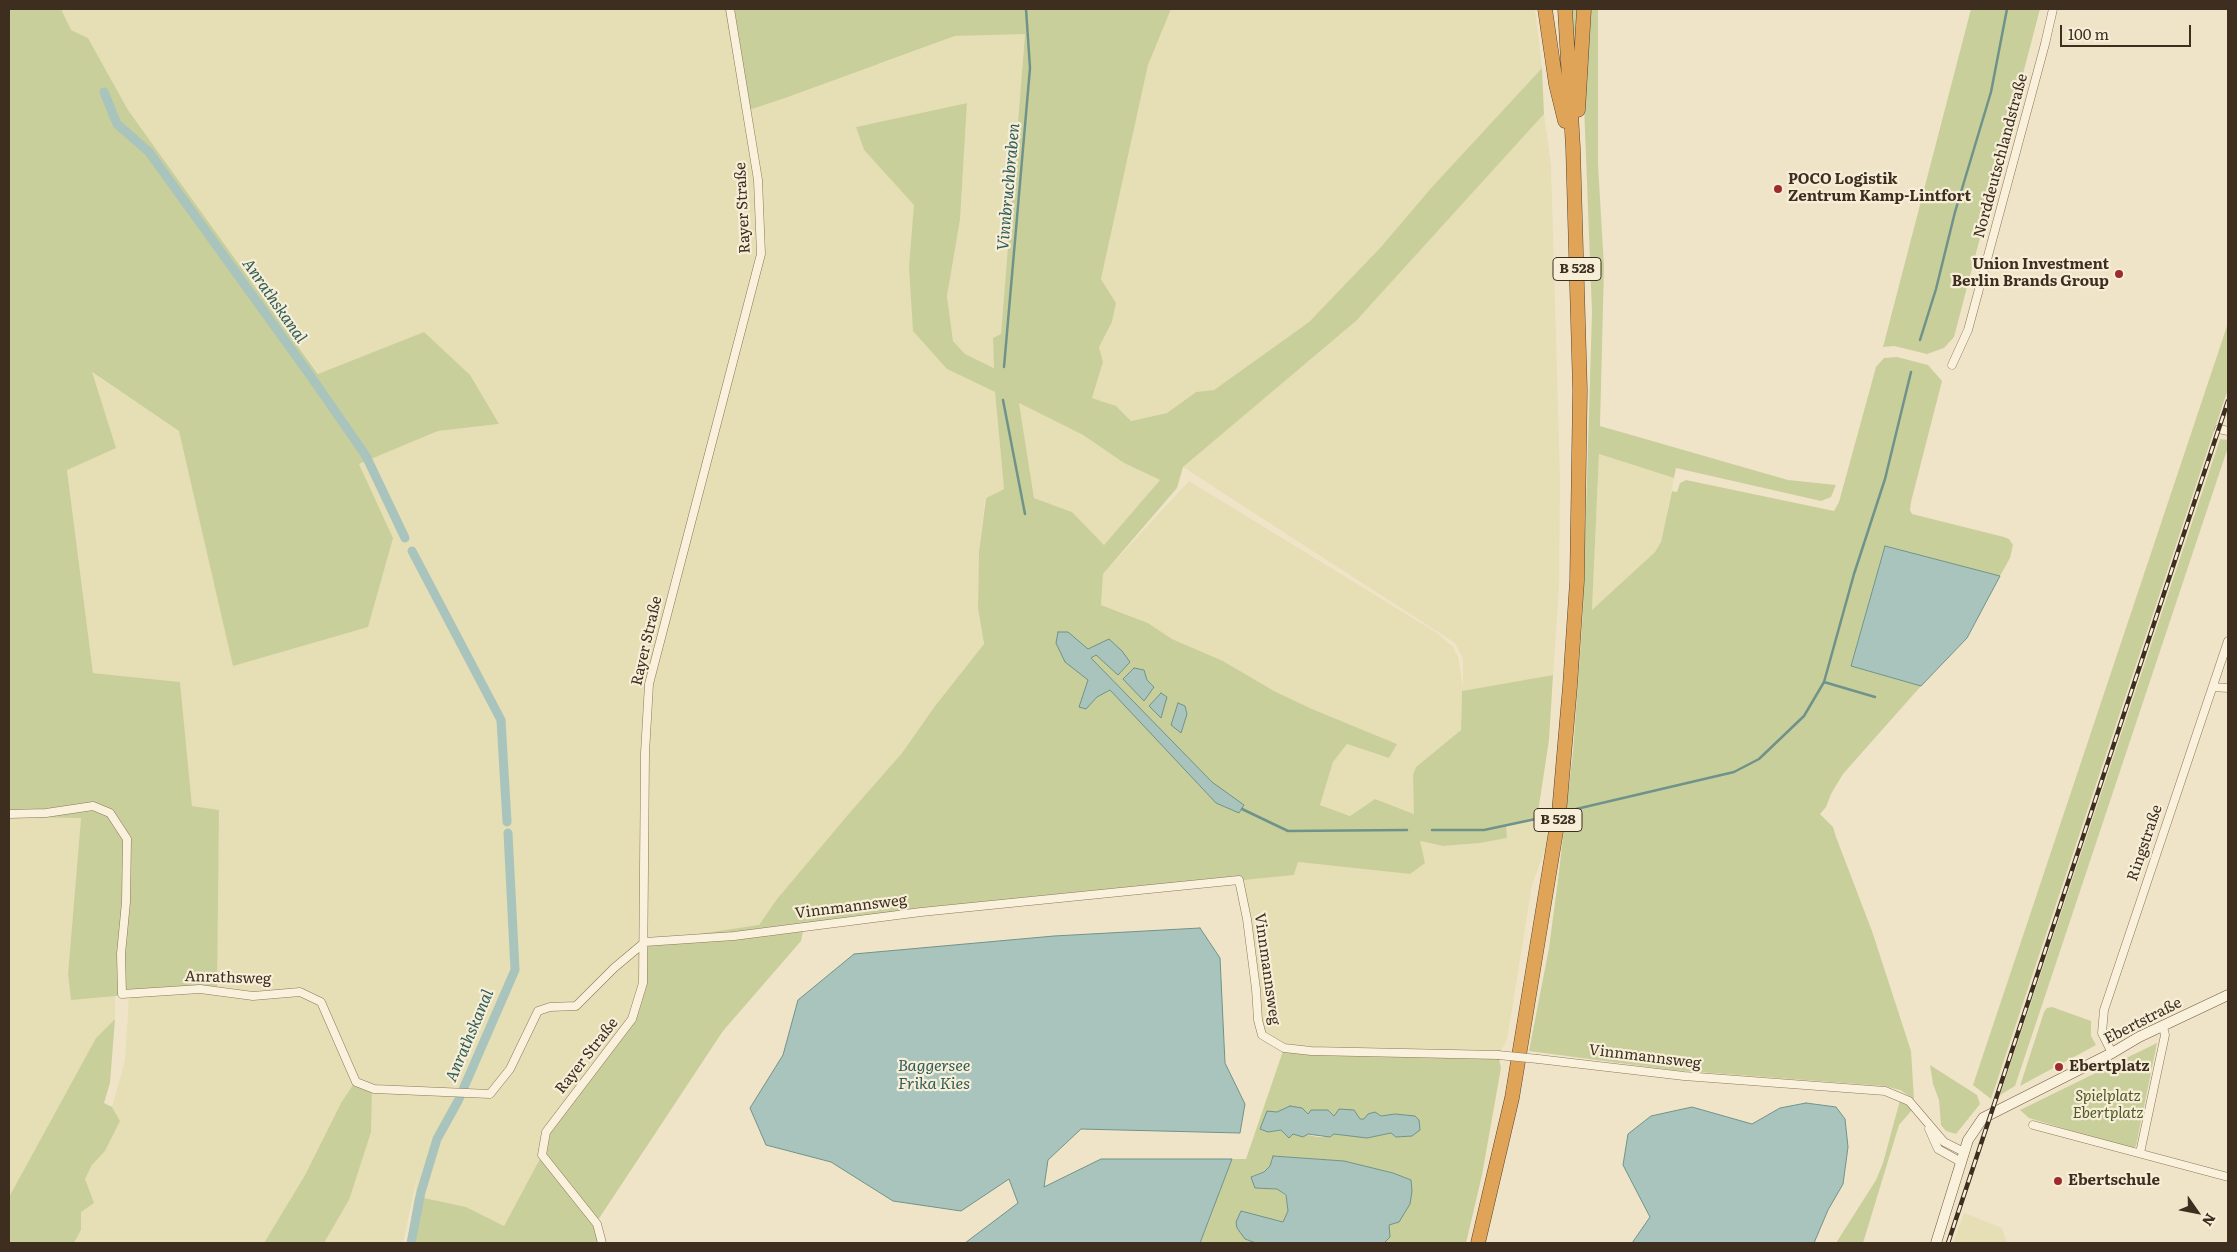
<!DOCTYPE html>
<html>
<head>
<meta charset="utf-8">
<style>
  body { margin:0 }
  #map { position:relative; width:2237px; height:1252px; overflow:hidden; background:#f0e4c8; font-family:Literata,serif }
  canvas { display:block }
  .frame { position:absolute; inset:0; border:10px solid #3d2e20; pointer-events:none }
  .north { position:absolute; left:2172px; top:1187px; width:50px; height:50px; -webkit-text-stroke:4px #f7eed8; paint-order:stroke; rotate:123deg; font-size:14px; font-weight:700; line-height:20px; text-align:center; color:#3d2e20 }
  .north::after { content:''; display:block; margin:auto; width:18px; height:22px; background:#3d2e20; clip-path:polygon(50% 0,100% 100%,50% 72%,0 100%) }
  .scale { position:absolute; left:2060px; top:25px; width:131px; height:22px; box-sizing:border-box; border:2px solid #3d2e20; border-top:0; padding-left:6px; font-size:15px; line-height:18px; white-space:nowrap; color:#3d2e20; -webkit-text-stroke:4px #f7eed8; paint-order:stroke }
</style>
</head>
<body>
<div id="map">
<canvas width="2237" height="1252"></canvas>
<div class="frame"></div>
<div class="north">N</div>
<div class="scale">100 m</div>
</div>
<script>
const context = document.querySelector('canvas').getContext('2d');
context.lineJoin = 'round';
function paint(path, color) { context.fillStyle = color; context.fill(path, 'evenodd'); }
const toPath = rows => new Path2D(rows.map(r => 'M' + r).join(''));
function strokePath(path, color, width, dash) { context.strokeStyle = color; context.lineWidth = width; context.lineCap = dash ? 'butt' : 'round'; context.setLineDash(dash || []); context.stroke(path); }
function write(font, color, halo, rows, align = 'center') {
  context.font = font + ' Literata,serif'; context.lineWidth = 4.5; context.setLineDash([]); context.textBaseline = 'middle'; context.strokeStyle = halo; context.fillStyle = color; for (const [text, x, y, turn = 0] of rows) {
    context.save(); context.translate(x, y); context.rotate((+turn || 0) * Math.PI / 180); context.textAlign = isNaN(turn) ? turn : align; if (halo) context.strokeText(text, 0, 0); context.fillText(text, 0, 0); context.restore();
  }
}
paint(toPath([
  [61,9,730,9,880,64,955,36,1025,33,1001,335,993,338,995,368,965,354,953,341,947,296,960,220,967,103,856,127,864,150,915,205,909,266,947,369,995,392,1004,489,985,498,979,552,978,608,984,644,935,706,902,753,852,810,777,899,759,925,643,983,632,1019,542,1155,504,1226,466,1207,415,1196,418,1173,403,1243,324,1243,349,1200,341,1103,305,1175,264,1243,74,1243,81,1230,81,1212,85,1179,92,1165,105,1151,120,1121,112,1107,125,1061,129,996,219,810,192,806,180,682,93,673,67,469,91,372,179,431,393,538,359,464,438,431,499,424,424,332,319,374,128,110,88,38,71,30],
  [695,497,657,647,672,576],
  [1171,9,1535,9,1542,68,1432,187,1380,248,1309,322,1214,390,1196,392,1167,413,1130,421,1115,406,1092,398,1103,362,1099,347,1112,322,1116,303,1101,279,1148,65],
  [1544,114,1551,166,1560,478,1559,588,1553,675,1462,691,1461,730,1416,767,1414,814,1375,799,1350,816,1320,805,1333,762,1347,744,1389,758,1397,744,1312,709,1274,691,1223,661,1172,639,1148,623,1101,605,1103,574,1189,481,1437,633,1453,647,1458,657,1463,688,1463,659,1455,643,1183,467,1356,321],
  [1019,403,1083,435,1124,463,1160,480,1104,545,1072,512,1034,498],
  [1599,454,1674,478,1661,542,1655,552,1592,611],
  [1559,813,1532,885,1507,1040,1498,1055,1284,1048,1262,1035,1239,880,1294,875,1298,862,1410,874,1419,841,1443,846,1480,843,1507,838,1506,825],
  [9,817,81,818,68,974,71,999,115,996,115,1019,96,1038,9,1197],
  [1964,1213,2002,1228,2007,1243,1953,1243]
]), '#e6deb5');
paint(toPath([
  [9,9,61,9,71,30,88,38,128,110,318,374,424,332,470,375,499,424,438,431,359,464,393,538,368,627,233,666,179,431,92,372,116,448,67,470,93,673,180,682,192,806,219,810,217,987,71,1000,68,974,81,818,9,817],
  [725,9,1171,9,1148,65,1101,279,1116,303,1112,322,1099,347,1103,362,1092,398,1116,406,1131,421,1167,413,1196,392,1214,390,1309,322,1380,248,1432,187,1542,68,1544,114,1356,321,1183,467,1177,488,1103,574,1101,605,1148,623,1172,639,1223,661,1274,691,1312,709,1397,744,1389,758,1347,744,1333,762,1320,805,1350,816,1375,799,1414,814,1413,775,1416,767,1461,730,1462,691,1553,675,1549,740,1537,819,1506,825,1507,838,1480,843,1443,846,1420,841,1425,863,1410,874,1298,862,1294,875,921,912,807,926,805,921,801,941,723,1031,596,1223,602,1243,407,1243,415,1196,466,1207,504,1226,542,1155,546,1132,632,1019,643,983,645,942,759,925,777,899,852,810,902,753,935,706,984,644,978,608,979,552,986,498,1004,489,995,392,947,369,913,331,909,266,914,205,864,150,856,127,967,103,960,220,947,296,953,341,965,354,994,368,993,338,1001,334,1025,34,955,36,785,98,743,112],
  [1019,403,1083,435,1124,463,1160,480,1104,545,1072,512,1034,498],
  [1572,9,1578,9,1577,43,1573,43],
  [1589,9,1598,9,1598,164,1604,267,1600,426,1788,480,1836,485,1831,497,1821,501,1676,468,1674,478,1599,454,1592,610,1655,552,1661,542,1672,491,1677,492,1680,483,1686,480,1834,511,1839,502,1876,367,1884,358,1897,357,1928,365,1942,381,1911,502,1910,510,1912,514,2004,537,2009,539,2013,545,2010,558,2000,576,1885,546,1851,666,1921,686,1843,774,1831,794,1826,807,1820,814,1833,827,1836,837,1872,931,1911,1051,1914,1099,1900,1090,1884,1086,1672,1070,1529,1051,1549,948,1558,880,1573,752,1583,612,1592,312,1584,105],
  [1971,9,2040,9,1954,337,1944,348,1927,354,1894,346,1883,347],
  [2228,323,2228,389,1991,1099,1973,1085],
  [2220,439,2228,440,2228,447,2015,1086,2000,1095],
  [2052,1007,2091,1021,2091,1036,2096,1045,2020,1086,2044,1012,2047,1008],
  [115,1019,110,1083,104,1103,112,1107,120,1121,105,1151,92,1165,85,1179,94,1203,81,1212,81,1230,74,1243,9,1243,9,1197,96,1038],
  [2157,1043,2136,1146,2132,1149,2029,1118,2020,1110],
  [1284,1048,1498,1055,1501,1068,1482,1175,1466,1243,1384,1243,1390,1237,1388,1225,1411,1180,1393,1173,1344,1161,1273,1156,1270,1166,1264,1172,1252,1176,1256,1188,1277,1189,1286,1196,1288,1211,1284,1222,1267,1218,1245,1239,1256,1243,1200,1243,1232,1159,1246,1159],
  [1277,1112,1364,1119,1369,1114,1381,1116,1395,1114,1419,1125,1420,1130,1403,1136,1396,1137,1391,1133,1367,1138,1334,1134,1329,1137,1318,1137,1281,1130,1268,1132,1262,1123,1267,1114],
  [1930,1065,1977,1095,1980,1104,1956,1134,1946,1131,1941,1125,1939,1100,1933,1084],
  [357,1079,372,1085,371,1132,349,1200,324,1243,264,1243,305,1175,341,1103],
  [1900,1100,1912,1110,1899,1125,1863,1243,1836,1243,1876,1180,1883,1163]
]), '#c9cf9b');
const water = toPath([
  [1885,546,2000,576,1967,638,1921,686,1851,666,1885,546],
  [1058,632,1068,632,1088,649,1109,639,1122,651,1130,662,1118,675,1096,655,1091,658,1212,782,1244,805,1239,813,1216,803,1110,690,1097,697,1086,709,1079,707,1088,680,1065,662,1056,643,1058,632],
  [1134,668,1144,670,1147,680,1154,687,1144,701,1123,679,1134,668],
  [1161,693,1167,697,1161,718,1149,706,1161,693],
  [1178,703,1185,706,1187,714,1181,733,1171,725,1178,703],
  [1200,928,1220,958,1225,1063,1245,1104,1240,1133,1081,1129,1048,1160,1044,1187,1101,1159,1232,1159,1200,1243,965,1243,1018,1203,1009,1179,961,1211,893,1201,831,1162,766,1145,750,1108,783,1055,798,1000,854,954,1054,936,1200,928],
  [1806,1103,1836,1107,1845,1119,1848,1147,1843,1184,1828,1210,1814,1243,1632,1243,1650,1217,1623,1165,1628,1134,1651,1116,1692,1107,1752,1124,1780,1108,1806,1103],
  [1290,1106,1302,1108,1308,1114,1311,1110,1328,1110,1334,1116,1339,1109,1354,1110,1360,1119,1364,1119,1368,1114,1375,1112,1381,1116,1395,1114,1415,1116,1419,1120,1420,1130,1412,1136,1396,1137,1391,1133,1367,1138,1334,1134,1330,1137,1308,1134,1303,1137,1293,1134,1289,1138,1281,1130,1268,1132,1260,1129,1267,1111,1277,1112,1290,1106],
  [1273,1156,1344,1161,1393,1173,1411,1180,1412,1191,1410,1204,1399,1222,1389,1225,1390,1237,1384,1243,1256,1243,1245,1239,1237,1228,1236,1222,1241,1211,1283,1222,1288,1211,1286,1195,1277,1189,1255,1188,1251,1177,1264,1172,1270,1166,1273,1156]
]);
paint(water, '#a9c4bc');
strokePath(water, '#6f938a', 1);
strokePath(toPath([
  [1920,340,1936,289,1955,212,1991,92,2007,9],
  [1004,367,1030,68,1026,9],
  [1003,400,1025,514],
  [1824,682,1875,697],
  [1242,809,1288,831,1407,830],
  [1572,810,1734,772,1759,759,1804,716,1824,682,1854,574,1885,479,1911,372],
  [1432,830,1484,830,1545,817]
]), '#6f938a', 2.5);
strokePath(toPath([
  [104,92,117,124,149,152,312,378,366,456,405,538],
  [412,551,501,720,507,822],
  [411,1243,421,1192,437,1139,458,1101,515,970,508,833]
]), '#a9c4bc', 9);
const street = toPath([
  [1952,365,1968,330,2045,44,2053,9],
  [2219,429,2228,431],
  [2213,687,2228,688],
  [9,814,46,813,93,806,110,813,127,839,126,902,121,954,122,994,200,989,253,996,300,992,321,1002,356,1082,374,1089,490,1094,510,1069,538,1011,550,1007,576,1006,614,968,645,942],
  [645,942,734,936,921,912,1239,880,1247,919,1256,989,1258,1020,1262,1035,1284,1048,1311,1051,1498,1055],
  [2112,1053,2102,1033,2104,1010,2228,641],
  [1538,1059,1684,1076,1885,1091,1909,1101,1944,1142,1964,1152],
  [2033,1125,2228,1177],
  [1929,1129,1938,1149,1961,1162],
  [2140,1153,2165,1035,2163,1027],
  [602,1243,597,1224,542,1155,546,1132,632,1019,643,983,645,753,649,684,761,254,758,180,730,9]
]);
const secondary = toPath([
  [1936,1243,1968,1140,1983,1118,2112,1053,2139,1037,2228,995]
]);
const highway = toPath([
  [1545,9,1556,84,1565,121],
  [1578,110,1584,9],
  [1478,1243,1512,1098,1559,813,1570,686,1577,581,1580,390,1573,148,1565,9]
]);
strokePath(street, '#8d765c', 9);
strokePath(secondary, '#6f573f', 11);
strokePath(highway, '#5b4430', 15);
strokePath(street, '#faf1dc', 8);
strokePath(secondary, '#faf1dc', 10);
strokePath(highway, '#e0a458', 14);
const rail = toPath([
  [1948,1243,2228,401]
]);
strokePath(rail, '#3d2e20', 4.5);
strokePath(rail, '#f7eed8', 2.5, [8]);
const streetBridge = toPath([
  [1498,1055,1538,1059]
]);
strokePath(streetBridge, '#8d765c', 9, []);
strokePath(streetBridge, '#faf1dc', 8);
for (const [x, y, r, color] of [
  [1778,189,5,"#9e2a2b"],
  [2119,274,5,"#9e2a2b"],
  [2059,1067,5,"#9e2a2b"],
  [2058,1181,5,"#9e2a2b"]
]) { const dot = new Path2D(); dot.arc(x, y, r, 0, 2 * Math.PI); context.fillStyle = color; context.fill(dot); strokePath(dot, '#f7eed8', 2); }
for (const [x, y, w] of [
  [1577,269,48],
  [1558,820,48]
]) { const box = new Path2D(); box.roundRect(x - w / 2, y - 11.5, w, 23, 4); context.fillStyle = '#f7eed8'; context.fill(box); strokePath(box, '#3d2e20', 1); }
write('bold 14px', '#3d2e20', null, [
  ["B 528",1577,269],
  ["B 528",1558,820]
]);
write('15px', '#3d2e20', '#f7eed8', [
  ["Norddeutschlandstraße",2001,156,-75],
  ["Rayer Straße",743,208,-93],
  ["Rayer Straße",647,641,-77],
  ["Ringstraße",2145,843,-71],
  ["Vinnmannsweg",851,907,-7],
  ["Vinnmannsweg",1267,969,82],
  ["Anrathsweg",228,978,2],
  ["Ebertstraße",2143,1021,-27],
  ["Rayer Straße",587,1056,-52],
  ["Vinnmannsweg",1645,1057,7]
]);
write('bold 15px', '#3d2e20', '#f7eed8', [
  ["POCO Logistik",1788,180],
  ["Zentrum Kamp-Lintfort",1788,197],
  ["Union Investment",2109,265,"right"],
  ["Berlin Brands Group",2109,282,"right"],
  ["Ebertplatz",2069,1067],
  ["Ebertschule",2068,1181]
], 'left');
write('italic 15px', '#4d5a26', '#f7eed8', [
  ["Spielplatz",2108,1097],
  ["Ebertplatz",2108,1114]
]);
write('italic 16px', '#2f5d5a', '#f7eed8', [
  ["Vinnbruchbraben",1009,187,-85],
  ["Anrathskanal",274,301,55],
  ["Anrathskanal",470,1036,-67],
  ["Baggersee",934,1066],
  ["Frika Kies",934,1084]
]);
</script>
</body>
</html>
